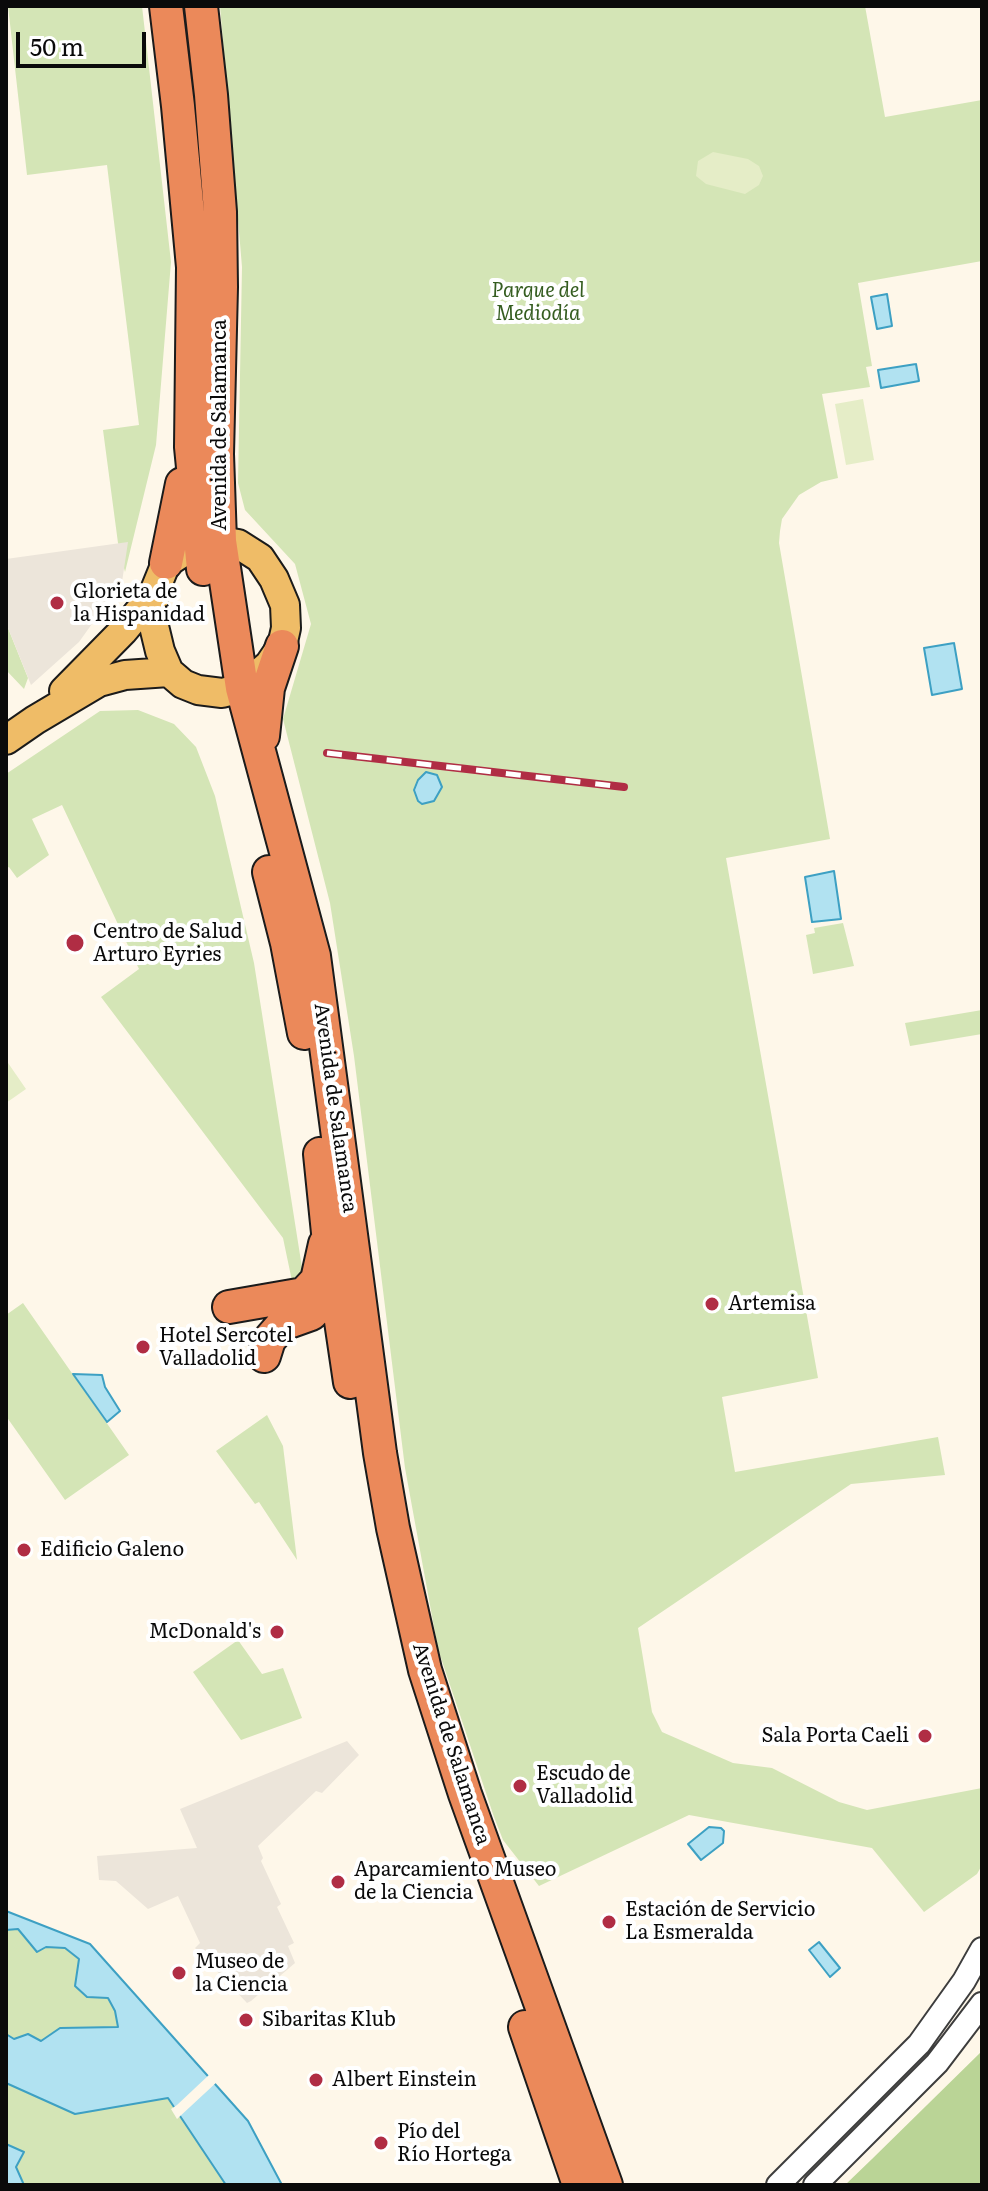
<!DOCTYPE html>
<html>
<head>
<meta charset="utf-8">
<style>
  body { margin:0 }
  #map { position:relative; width:988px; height:2191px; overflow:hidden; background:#fef7e9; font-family:Literata,serif }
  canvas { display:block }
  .frame { position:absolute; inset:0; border:8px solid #0a0a0a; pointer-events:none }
  .scale { position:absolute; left:16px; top:32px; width:130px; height:36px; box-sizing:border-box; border:4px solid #0a0a0a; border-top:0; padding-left:10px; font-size:24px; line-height:28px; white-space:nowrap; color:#0a0a0a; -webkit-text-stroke:6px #fff; paint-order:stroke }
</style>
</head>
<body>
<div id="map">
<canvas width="988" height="2191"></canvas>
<div class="frame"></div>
<div class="scale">50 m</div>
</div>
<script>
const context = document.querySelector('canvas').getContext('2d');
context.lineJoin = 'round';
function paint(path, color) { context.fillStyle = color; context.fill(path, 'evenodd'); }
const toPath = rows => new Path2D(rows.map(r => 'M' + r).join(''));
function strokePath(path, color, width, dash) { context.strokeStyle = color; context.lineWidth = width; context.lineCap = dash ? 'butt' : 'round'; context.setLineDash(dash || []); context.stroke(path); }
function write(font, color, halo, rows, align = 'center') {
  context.font = font + ' Literata,serif'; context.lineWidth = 8; context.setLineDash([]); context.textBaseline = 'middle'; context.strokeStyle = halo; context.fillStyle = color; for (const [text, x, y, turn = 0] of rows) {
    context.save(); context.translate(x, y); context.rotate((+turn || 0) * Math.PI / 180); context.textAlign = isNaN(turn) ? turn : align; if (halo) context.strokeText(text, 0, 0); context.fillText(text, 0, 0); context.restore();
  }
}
paint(toPath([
  [8,6,142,6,171,262,156,445,125,572,118,543,103,430,139,425,107,165,27,175],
  [220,6,865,6,885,117,982,100,982,261,858,283,872,366,866,367,870,387,822,394,838,478,821,482,799,495,782,519,780,531,779,543,830,839,726,858,818,1378,722,1397,735,1472,938,1437,945,1475,851,1484,638,1628,652,1712,662,1732,733,1763,772,1768,839,1802,867,1810,982,1788,982,1865,977,1874,924,1912,872,1848,689,1815,539,1886,503,1840,494,1817,438,1649,405,1468,354,1056,330,903,283,719,311,624,295,564,245,510,238,483,242,267],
  [6,623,28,678,24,689,6,670],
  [138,710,174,724,196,747,215,796,254,963,303,1274,292,1281,283,1238,101,997,139,969,62,805,32,819,49,855,17,878,9,867,6,868,6,774,100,711],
  [843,923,854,966,813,974,806,935,815,933,814,928],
  [982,1010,982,1034,910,1046,905,1023],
  [23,1303,129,1455,65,1500,6,1416,6,1315],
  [267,1415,283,1446,297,1560,259,1502,255,1504,216,1451],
  [238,1640,262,1674,283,1668,302,1718,241,1740,193,1672],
  [18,1929,30,1945,65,1948,79,1959,78,1975,87,1997,108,1998,115,2011,118,2028,60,2028,41,2041,28,2034,14,2039,6,2034,6,1930],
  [6,2083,75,2114,169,2098,226,2185,24,2185,16,2167,24,2152,6,2144]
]), '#d4e5b6');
paint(toPath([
  [982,2051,982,2185,845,2185,872,2159]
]), '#bad496');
paint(toPath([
  [713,152,748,159,759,166,763,176,759,185,745,194,706,184,696,176,698,161],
  [863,399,874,460,846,465,835,404],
  [6,1060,26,1089,6,1103]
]), '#e5edc7');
paint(toPath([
  [128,542,122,582,79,642,31,685,6,623,6,559],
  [347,1741,359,1755,322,1793,316,1791,258,1846,263,1858,261,1861,281,1904,277,1907,294,1943,288,1946,295,1963,251,2001,247,2003,195,1948,200,1943,178,1896,148,1909,116,1881,99,1880,97,1856,197,1848,180,1809]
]), '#ece5da');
const water = toPath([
  [887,294,892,326,877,329,871,297,887,294],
  [916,364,919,381,881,388,878,370,916,364],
  [954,643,962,689,932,695,924,648,954,643],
  [426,772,437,775,442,787,434,801,422,804,418,801,414,790,418,780,426,772],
  [834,871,841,919,812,922,805,877,834,871],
  [73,1374,102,1375,105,1387,120,1411,107,1422,73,1374],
  [709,1827,721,1828,724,1831,723,1843,701,1860,688,1844,709,1827],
  [6,1911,90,1944,248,2121,282,2185,226,2185,168,2098,75,2114,6,2083,6,2034,14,2039,28,2034,41,2041,60,2028,118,2027,115,2011,108,1998,87,1997,75,1986,79,1959,65,1948,46,1947,37,1952,18,1929,6,1930,6,1911],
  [819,1942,840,1968,830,1977,809,1950,819,1942],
  [6,2144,24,2152,16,2167,24,2185,6,2185,6,2144]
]);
paint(water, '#b1e2f1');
strokePath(water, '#3da0c3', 2);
paint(toPath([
  [211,2073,218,2081,177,2119,171,2109,177,2105]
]), '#fef7e9');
const minor = toPath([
  [778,2185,919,2044,964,1981,982,1949],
  [815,2185,937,2063,982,2004]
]);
const major = toPath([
  [220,541,238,544,260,558,274,579,285,605,286,628,282,646,269,665,242,688,222,693,198,690,183,684,169,672,160,651,153,622,153,595,166,563,199,542,220,541],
  [64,691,123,631,153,595],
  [6,740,35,720,99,682,125,675,169,672]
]);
const highway = toPath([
  [166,6,178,106,193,267,191,447,203,569],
  [201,6,211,95,220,212,221,287,217,454,220,541,242,688,314,956,380,1453,393,1528,425,1670,465,1794,606,2185],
  [166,563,182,484],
  [263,736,268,688,282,646],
  [269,872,287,943,304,1033],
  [320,1154,328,1233,350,1382],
  [229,1307,304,1294,317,1280,325,1244],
  [264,1356,269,1340,283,1324,311,1314,329,1296],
  [525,2027,579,2185]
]);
strokePath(minor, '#3d3d3d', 26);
strokePath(major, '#1b1b1b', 32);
strokePath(highway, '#1b1b1b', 36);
strokePath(minor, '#fff', 22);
strokePath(major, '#efbc67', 28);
strokePath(highway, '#eb895a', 32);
const rail = toPath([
  [327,753,624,787]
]);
strokePath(rail, '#b02d44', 8);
strokePath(rail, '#fff', 5, [15]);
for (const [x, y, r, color] of [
  [57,603,8,"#b02d44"],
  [75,943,10,"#b02d44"],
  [712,1304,8,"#b02d44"],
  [143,1347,8,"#b02d44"],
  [24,1550,8,"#b02d44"],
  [277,1632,8,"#b02d44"],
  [925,1736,8,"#b02d44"],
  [520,1786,8,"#b02d44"],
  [338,1882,8,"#b02d44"],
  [609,1922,8,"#b02d44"],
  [179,1973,8,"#b02d44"],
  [246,2020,8,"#b02d44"],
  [316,2080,8,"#b02d44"],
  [381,2143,8,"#b02d44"]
]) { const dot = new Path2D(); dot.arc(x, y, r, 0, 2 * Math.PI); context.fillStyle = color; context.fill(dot); strokePath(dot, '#fff', 3); }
write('italic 20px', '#355d20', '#fff', [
  ["Parque del",538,291],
  ["Mediodía",538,314]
]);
write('20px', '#0a0a0a', '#fff', [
  ["Avenida de Salamanca",220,425,-90],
  ["Avenida de Salamanca",335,1108,82],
  ["Avenida de Salamanca",451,1744,72]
]);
write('20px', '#0a0a0a', '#fff', [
  ["Glorieta de",73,592],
  ["la Hispanidad",73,615],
  ["Centro de Salud",93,932],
  ["Arturo Eyries",93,955],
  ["Artemisa",728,1304],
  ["Hotel Sercotel",159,1336],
  ["Valladolid",159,1359],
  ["Edificio Galeno",40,1550],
  ["McDonald's",261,1632,"right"],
  ["Sala Porta Caeli",909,1736,"right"],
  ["Escudo de",536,1774],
  ["Valladolid",536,1797],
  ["Aparcamiento Museo",354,1870],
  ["de la Ciencia",354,1893],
  ["Estación de Servicio",625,1910],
  ["La Esmeralda",625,1933],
  ["Museo de",195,1962],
  ["la Ciencia",195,1985],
  ["Sibaritas Klub",262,2020],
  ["Albert Einstein",332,2080],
  ["Pío del",397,2132],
  ["Río Hortega",397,2155]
], 'left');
</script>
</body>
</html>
